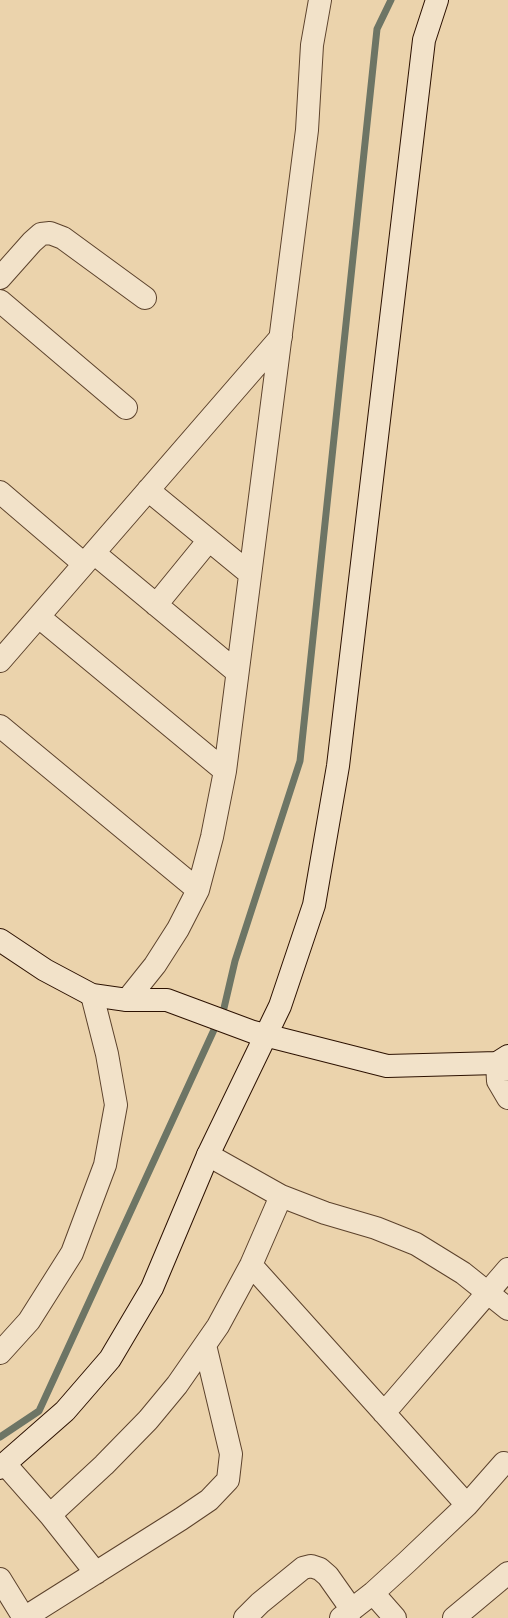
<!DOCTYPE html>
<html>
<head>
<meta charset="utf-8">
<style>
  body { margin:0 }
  canvas { display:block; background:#ebd3ac }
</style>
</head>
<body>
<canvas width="508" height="1618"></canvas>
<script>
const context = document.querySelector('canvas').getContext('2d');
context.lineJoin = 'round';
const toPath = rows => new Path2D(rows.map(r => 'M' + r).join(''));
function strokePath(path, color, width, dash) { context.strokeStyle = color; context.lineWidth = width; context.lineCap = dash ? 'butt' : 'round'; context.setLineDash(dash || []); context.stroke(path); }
strokePath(toPath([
  [0,1437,39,1411,224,1008,235,961,300,761,377,29,391,0]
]), '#6d7565', 7);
const street = toPath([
  [0,278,32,242,41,234,50,233,63,238,145,298],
  [0,301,126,408],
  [148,490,249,573],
  [0,492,84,564],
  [94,553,237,672],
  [156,605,209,540],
  [39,617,225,771],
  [0,661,281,337],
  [0,726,198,890],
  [127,1000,155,965,178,929,198,890,212,837,225,771,307,130,312,45,320,0],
  [497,1063,498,1081,508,1098],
  [208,1155,281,1196,325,1213,376,1228,416,1244,463,1273,508,1309],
  [251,1265,467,1505],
  [0,1353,29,1321,72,1253,105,1165,116,1105,107,1054,92,995],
  [384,1413,508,1269],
  [5,1464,50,1515,96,1573],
  [50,1515,104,1465,148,1420,177,1385,218,1326,251,1265,281,1196],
  [0,1579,24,1618,181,1519,209,1500,228,1480,231,1454,205,1345],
  [373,1593,395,1618],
  [245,1618,260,1603,303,1568,311,1566,320,1569,328,1576,352,1610],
  [341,1618,373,1593,407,1562,467,1505,504,1463],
  [454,1618,508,1573]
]);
const secondary = toPath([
  [0,940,45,970,92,995,127,1000,167,1000,253,1032,387,1066,497,1063,508,1056],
  [0,1468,65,1411,110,1359,152,1288,208,1155,280,1006,314,905,338,766,424,40,437,0]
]);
strokePath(street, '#5c422c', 24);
strokePath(secondary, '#2c1101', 24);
strokePath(street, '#f2e2c9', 22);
strokePath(secondary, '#f2e2c9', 22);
</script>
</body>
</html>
